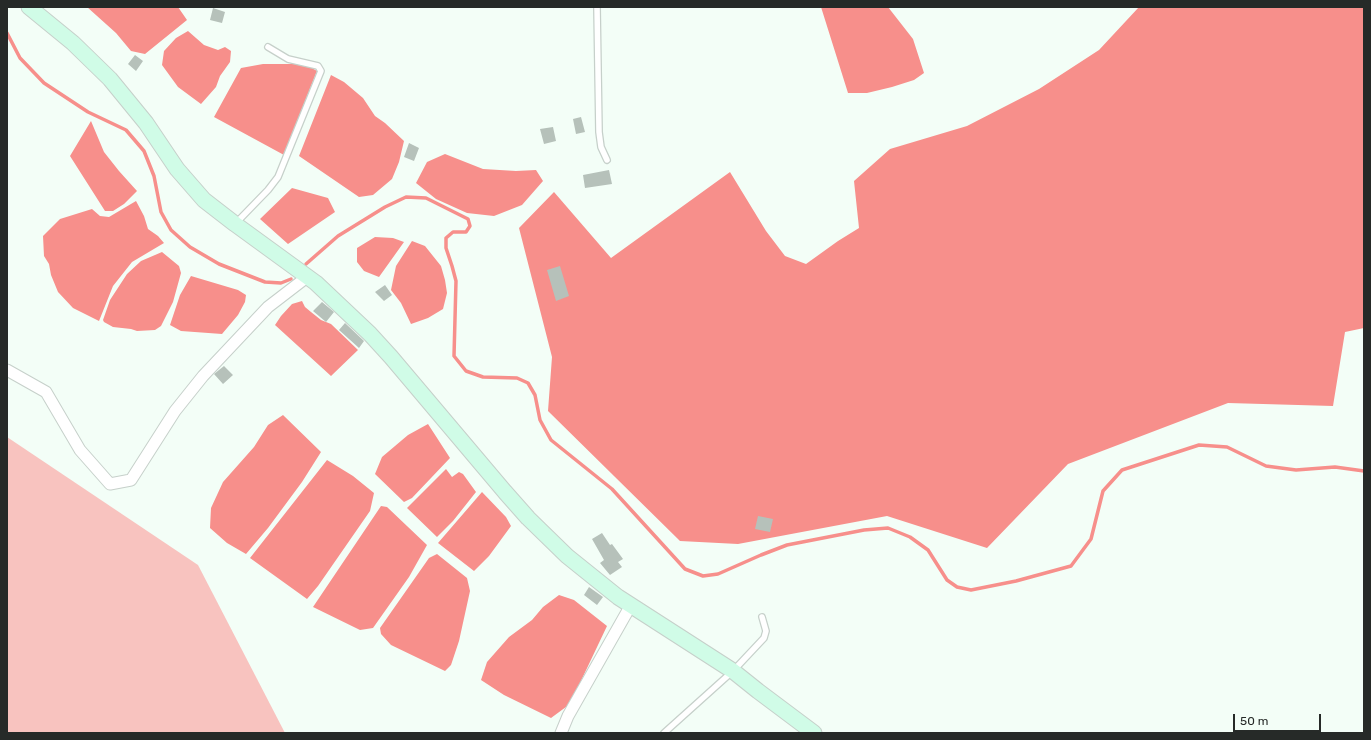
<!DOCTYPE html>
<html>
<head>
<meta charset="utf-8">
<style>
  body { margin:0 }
  #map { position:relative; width:1371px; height:740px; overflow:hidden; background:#f3fef7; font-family:Rubik,sans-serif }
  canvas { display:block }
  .frame { position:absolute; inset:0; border:8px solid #262a28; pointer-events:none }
  .scale { position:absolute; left:1233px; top:714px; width:88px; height:18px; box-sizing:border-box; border:2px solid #262a28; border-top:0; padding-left:5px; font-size:12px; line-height:14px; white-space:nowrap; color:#262a28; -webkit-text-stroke:3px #f3fef7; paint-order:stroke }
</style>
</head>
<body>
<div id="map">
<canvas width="1371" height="740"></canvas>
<div class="frame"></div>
<div class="scale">50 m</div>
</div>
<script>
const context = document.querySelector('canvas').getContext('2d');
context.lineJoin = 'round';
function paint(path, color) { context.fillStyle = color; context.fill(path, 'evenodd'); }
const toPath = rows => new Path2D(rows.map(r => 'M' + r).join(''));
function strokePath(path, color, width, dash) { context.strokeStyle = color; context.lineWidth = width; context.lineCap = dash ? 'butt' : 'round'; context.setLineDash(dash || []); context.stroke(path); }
paint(toPath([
  [7,437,198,565,285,733,7,733]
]), '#f8c3bf');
paint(toPath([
  [87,7,178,7,187,20,145,54,131,51,116,33],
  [821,7,888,7,913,39,924,73,914,80,892,87,867,93,848,93],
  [1139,7,1364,7,1364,328,1345,332,1333,406,1228,403,1068,464,987,548,887,516,738,544,680,541,548,411,552,357,519,228,554,192,611,258,730,172,766,231,785,256,806,264,838,241,859,228,854,181,890,149,967,126,1039,89,1099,50],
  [188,31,204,45,218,50,225,47,231,51,230,62,220,76,216,87,201,104,178,87,162,65,164,51,176,38],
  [263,64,305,64,317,71,284,155,214,117,241,68],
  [331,75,344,82,363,98,375,116,385,123,404,141,399,162,392,179,373,195,359,197,299,156],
  [91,121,104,152,119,171,137,191,124,204,113,211,105,211,70,156],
  [445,154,483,169,516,171,536,170,543,181,522,205,494,216,467,213,436,199,416,183,427,162],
  [292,188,328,198,335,212,288,244,260,219],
  [136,201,144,216,148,229,158,236,164,243,132,262,113,286,99,321,73,308,58,292,51,275,49,264,44,256,43,236,60,219,92,209,100,216,109,217],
  [375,237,393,238,404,242,379,277,364,271,357,262,357,248],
  [412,241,425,246,441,266,445,280,447,293,443,309,428,318,411,324,401,303,391,290,396,266],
  [162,252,179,266,181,273,173,302,161,326,155,330,137,331,131,329,113,327,104,322,103,320,110,300,127,274,141,261],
  [191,276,238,290,246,295,245,302,238,315,222,334,181,331,170,325,180,295],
  [302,301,305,307,311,312,321,320,331,324,358,350,331,376,275,325,281,316,292,304],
  [283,415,321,452,302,482,268,528,246,554,227,543,210,528,211,508,223,482,254,447,268,425],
  [428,424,450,458,412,498,404,502,375,474,382,457,408,435],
  [327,460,353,476,374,493,370,511,318,586,307,599,250,558],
  [446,469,452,477,459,472,463,474,476,492,453,521,437,537,407,508],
  [482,492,506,517,511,526,489,556,474,571,438,543],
  [381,506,387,507,427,545,409,577,373,628,360,630,313,607],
  [437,554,467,578,470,591,459,641,451,665,445,671,391,645,381,634,380,628,429,558],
  [559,595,574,600,607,626,570,704,551,718,504,695,481,680,487,662,509,637,532,620,543,607]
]), '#f78f8b');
strokePath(toPath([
  [7,33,20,58,44,83,88,112,126,130,144,151,154,176,161,212,171,230,190,247,219,264,265,282,281,283,291,279],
  [306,264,338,236,385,207,406,197,426,198,468,219,470,226,466,232,453,232,446,238,446,248,452,266,456,281,454,356,466,371,483,377,517,378,528,383,535,395,540,420,551,440,612,489,685,569,703,576,718,574,761,555,787,545,864,530,888,528,910,537,928,550,947,580,957,587,971,590,1016,581,1071,566,1091,539,1103,491,1122,470,1199,445,1227,447,1266,466,1296,470,1335,467,1364,471]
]), '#f78f8b', 3.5);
paint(toPath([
  [213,8,225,12,222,23,210,20],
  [135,55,143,61,136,71,128,64],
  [581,117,585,132,576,134,573,119],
  [553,127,556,141,544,144,540,129],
  [409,143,419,148,414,161,404,157],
  [609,170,612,184,585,188,583,175],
  [560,266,569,296,556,301,547,270],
  [385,285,392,295,384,301,375,292],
  [322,302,334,312,326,322,313,311],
  [345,323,364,341,359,348,339,330],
  [224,366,233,375,223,384,214,374],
  [758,516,773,519,770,532,755,529],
  [602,533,610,545,612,544,623,559,618,562,622,567,610,575,600,563,604,560,592,539],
  [589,587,603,597,597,605,584,595]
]), '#b6c1ba');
const lane = toPath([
  [597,7,599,132,601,147,607,160],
  [236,223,268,190,278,177,321,71,318,66,288,59,268,47],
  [664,733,733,671,764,638,766,631,762,617]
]);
const street = toPath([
  [7,370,46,392,80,450,110,484,131,480,175,411,203,376,268,307,307,277],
  [561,733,568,716,631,605]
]);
const secondary = toPath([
  [29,7,73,43,110,79,146,123,177,169,204,200,235,224,316,283,370,334,391,357,505,492,528,518,567,556,618,597,733,671,758,691,814,733]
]);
strokePath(lane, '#c6d0ca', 8);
strokePath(street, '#c6d0ca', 13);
strokePath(secondary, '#c6d0ca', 17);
strokePath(lane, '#fff', 5.5);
strokePath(street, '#fff', 11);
strokePath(secondary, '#d0fce7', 15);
</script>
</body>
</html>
